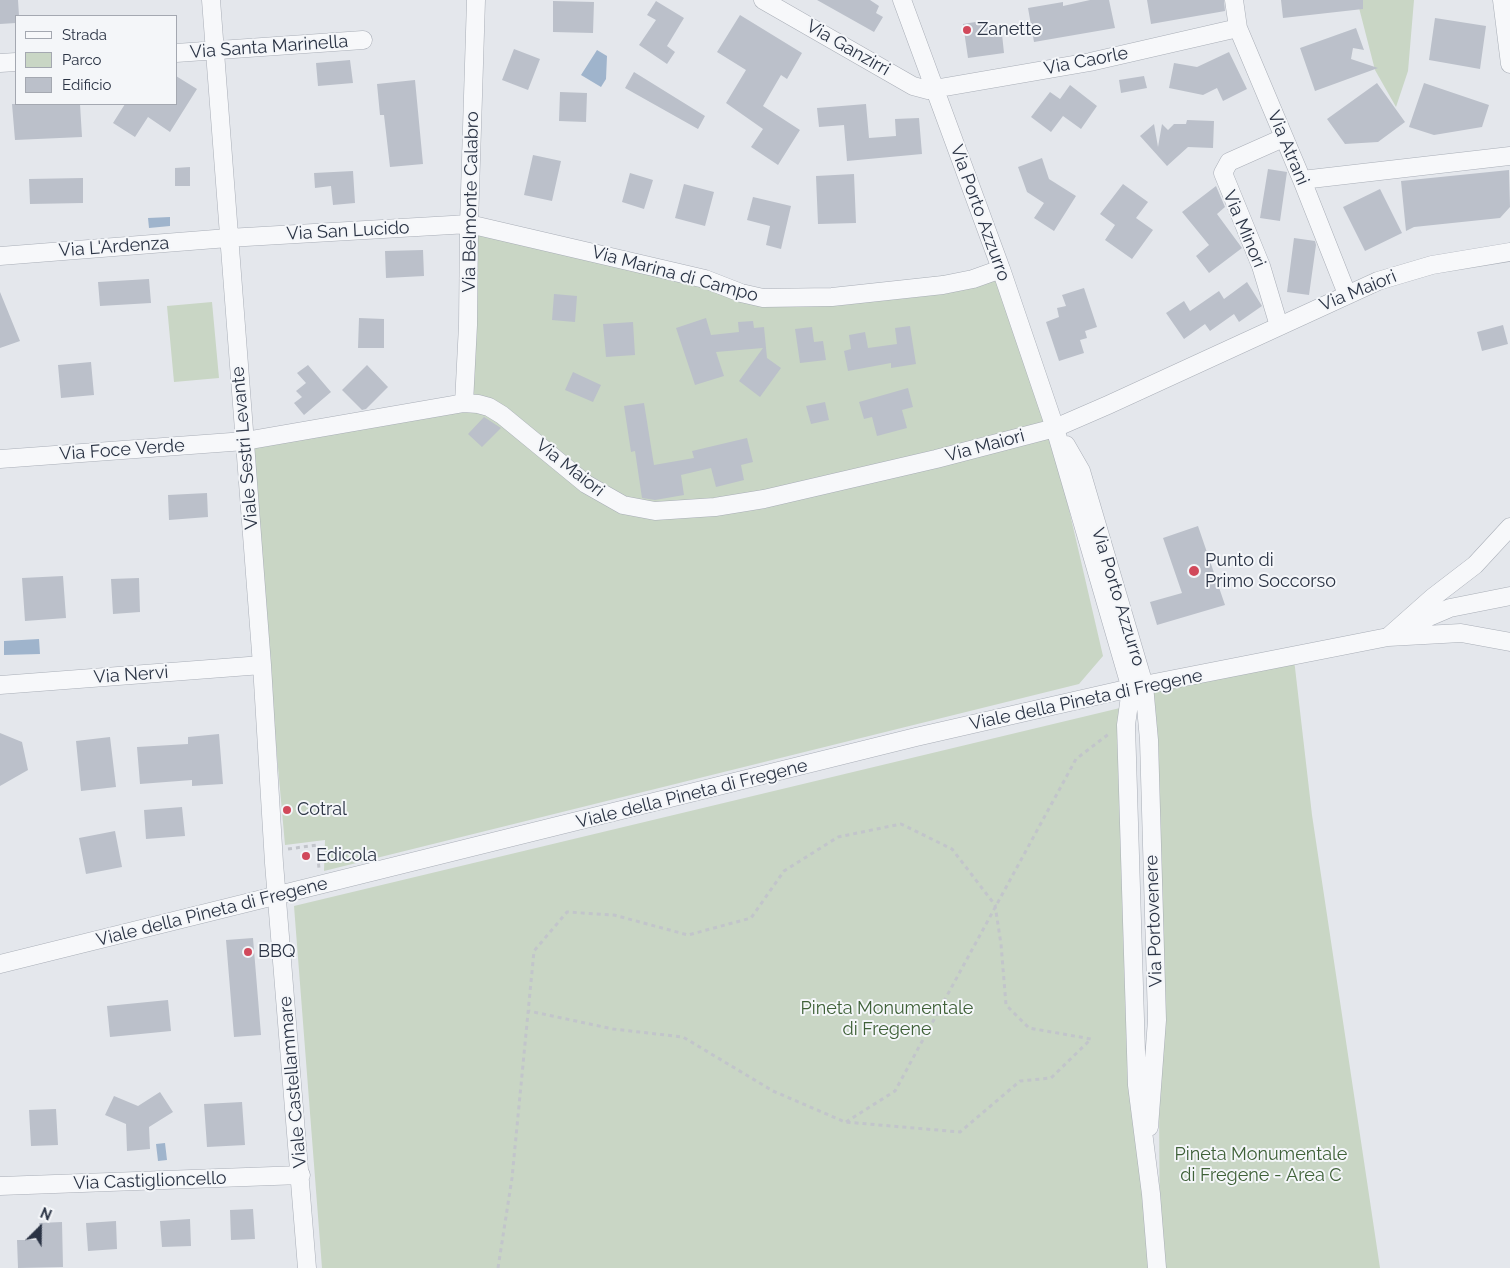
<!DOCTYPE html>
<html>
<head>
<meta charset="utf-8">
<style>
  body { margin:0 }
  #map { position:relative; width:1510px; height:1268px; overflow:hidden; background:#e4e7ec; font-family:Raleway,sans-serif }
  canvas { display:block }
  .legend { position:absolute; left:15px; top:15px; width:162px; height:90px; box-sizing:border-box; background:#f4f6f9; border:1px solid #a4a8b1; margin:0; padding:6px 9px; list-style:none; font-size:15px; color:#2b3445 }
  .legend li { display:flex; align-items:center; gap:10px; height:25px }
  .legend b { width:25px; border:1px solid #a4a8b1 }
  .north { position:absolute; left:15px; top:1203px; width:50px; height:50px; -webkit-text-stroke:4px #f4f6f9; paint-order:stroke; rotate:23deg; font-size:14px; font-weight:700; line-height:20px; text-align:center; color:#2b3445 }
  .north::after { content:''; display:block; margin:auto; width:18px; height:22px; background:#2b3445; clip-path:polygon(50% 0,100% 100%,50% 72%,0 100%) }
</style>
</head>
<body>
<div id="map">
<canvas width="1510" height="1268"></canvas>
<ul class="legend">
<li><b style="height:6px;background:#f7f8fa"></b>Strada</li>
<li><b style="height:14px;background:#c9d6c5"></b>Parco</li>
<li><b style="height:14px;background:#bbc0ca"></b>Edificio</li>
</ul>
<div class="north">N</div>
</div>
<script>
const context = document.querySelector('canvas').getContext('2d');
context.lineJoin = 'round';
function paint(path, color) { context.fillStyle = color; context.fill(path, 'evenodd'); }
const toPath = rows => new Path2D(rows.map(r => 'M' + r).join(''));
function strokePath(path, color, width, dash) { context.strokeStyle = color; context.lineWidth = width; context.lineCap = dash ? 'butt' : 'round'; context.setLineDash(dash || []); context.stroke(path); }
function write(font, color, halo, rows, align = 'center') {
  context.font = font + ' Raleway,sans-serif'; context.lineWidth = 4; context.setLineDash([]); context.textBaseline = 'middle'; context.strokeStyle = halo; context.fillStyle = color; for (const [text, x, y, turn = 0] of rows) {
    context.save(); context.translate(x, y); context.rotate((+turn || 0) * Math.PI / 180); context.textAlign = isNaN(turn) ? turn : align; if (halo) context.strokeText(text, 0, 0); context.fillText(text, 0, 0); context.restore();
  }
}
paint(toPath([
  [1357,0,1414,0,1408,71,1396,107,1375,70],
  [469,224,756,297,1001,269,1055,428,695,509,639,510,516,425,464,403],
  [212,302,219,378,174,382,167,306],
  [477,406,647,516,1051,432,1103,656,1079,684,324,871,325,840,285,845,249,444],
  [1294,659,1312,815,1380,1268,1160,1268,1159,1102,1146,686],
  [1120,708,1150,1268,322,1268,294,906]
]), '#c9d6c5');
paint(toPath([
  [597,50,607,56,606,79,601,87,581,75],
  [170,217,170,226,149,228,148,218],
  [39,639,40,654,4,655,4,641],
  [165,1143,167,1160,158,1161,156,1144]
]), '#9fb4cc');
paint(toPath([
  [0,0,18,0,19,16,16,16,16,23,0,24],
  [817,0,870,0,879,6,876,13,883,17,874,32],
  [1090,0,1109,0,1115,28,1034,42,1028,8,1063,2,1063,6],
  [1147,0,1224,0,1225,11,1151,24],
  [1281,0,1363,0,1363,9,1283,18],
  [553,1,594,2,593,33,553,32],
  [656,1,684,18,667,46,675,52,667,64,639,45,656,20,647,15],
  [740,15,802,53,787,79,781,75,763,106,800,130,778,165,751,147,763,129,726,103,746,70,717,52],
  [1435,18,1486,26,1480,69,1429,60],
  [988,20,990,35,1002,34,1004,53,968,58,963,24],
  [1356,28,1364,50,1353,48,1351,59,1378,68,1315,91,1300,48],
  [514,49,540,59,528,90,502,80],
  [1229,52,1247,89,1223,101,1217,88,1203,95,1169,88,1174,63,1197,67],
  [350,60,353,83,318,86,316,63],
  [634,72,705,116,698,129,625,88],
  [176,76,197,89,170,132,148,117,135,137,113,123,125,104,176,104],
  [1144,76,1147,88,1121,93,1119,80],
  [415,80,423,164,390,167,384,115,380,115,377,84],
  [1377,83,1405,122,1378,142,1345,144,1327,119],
  [1424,83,1489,105,1482,127,1434,135,1409,127],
  [1070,85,1097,106,1081,129,1063,116,1051,132,1031,117,1050,92,1060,99],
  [560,92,587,93,586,122,559,121],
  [12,104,80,104,82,137,15,140],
  [866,104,869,138,896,136,895,119,919,118,922,154,847,161,844,125,819,127,817,108],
  [1187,120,1214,121,1213,148,1188,147,1167,166,1140,136,1154,124,1158,147,1162,124,1168,130,1174,124,1186,124],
  [533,155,561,161,552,201,524,195],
  [1042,158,1049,179,1076,196,1054,231,1034,218,1044,203,1027,192,1018,167],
  [190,167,190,186,175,186,175,168],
  [1268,169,1287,172,1280,221,1260,218],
  [1509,170,1510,207,1500,218,1414,227,1406,231,1401,181],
  [353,171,355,203,333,205,331,186,315,188,314,173],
  [630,173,653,180,644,209,622,202],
  [854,174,856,223,818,224,816,176],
  [83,178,83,203,30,204,29,179],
  [684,184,714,192,705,226,675,218],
  [1123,184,1148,202,1136,218,1153,230,1132,259,1105,240,1115,225,1100,214],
  [1216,186,1225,207,1217,214,1242,248,1209,273,1196,256,1209,245,1182,212],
  [1380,189,1402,233,1365,251,1343,207],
  [753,197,791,206,781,249,766,245,770,226,747,220],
  [1294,238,1315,241,1316,245,1309,295,1287,292],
  [423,250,424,276,386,278,385,251],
  [149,279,151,303,100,306,98,282],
  [1247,282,1262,306,1239,322,1234,314,1210,331,1205,324,1184,339,1166,313,1184,301,1190,311,1219,291,1224,299],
  [1084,288,1097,327,1085,331,1087,338,1080,340,1084,353,1059,361,1046,322,1059,317,1057,308,1066,306,1062,295],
  [0,292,20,341,0,348],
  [554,294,577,296,575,322,552,320],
  [359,318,384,319,384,348,358,348],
  [706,318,711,335,739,332,738,322,753,321,754,328,764,327,767,358,781,368,760,397,739,381,763,348,716,352,724,376,695,385,676,328],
  [633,322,635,355,606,357,603,324],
  [1503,325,1508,344,1482,351,1477,332],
  [910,326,916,364,891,368,891,363,848,371,844,351,851,349,849,335,865,332,868,348,897,344,895,328],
  [812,327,814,342,823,341,826,360,800,363,795,329],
  [91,362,94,395,61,398,58,365],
  [308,365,331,392,304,415,294,403,302,397,296,391,306,383,297,373],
  [367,365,388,387,366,409,362,410,342,390],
  [573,372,601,385,593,402,565,390],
  [908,388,913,407,902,410,907,428,877,436,872,417,864,419,859,402],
  [825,402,829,420,811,424,806,406],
  [644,403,654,465,694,458,692,451,747,438,753,462,741,465,744,480,716,487,711,468,681,475,684,495,655,500,642,498,635,451,631,452,624,406],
  [484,417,501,428,482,447,468,434],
  [207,493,208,517,169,520,168,495],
  [1198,526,1225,605,1157,625,1150,602,1182,593,1163,538],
  [63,576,66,618,25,621,22,578],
  [139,578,140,612,113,614,111,579],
  [0,733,22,742,28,770,0,786],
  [219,734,223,784,192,786,192,780,140,784,137,747,188,744,188,737],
  [110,737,116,787,81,791,76,741],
  [182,807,185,836,146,839,144,810],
  [115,831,122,867,86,874,79,838],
  [253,938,261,1035,234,1037,226,940],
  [168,1000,171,1031,110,1037,107,1006],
  [160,1092,173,1112,149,1127,150,1149,127,1151,126,1124,105,1115,114,1096,138,1106],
  [242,1102,245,1145,207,1147,204,1104],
  [56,1109,58,1145,31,1146,29,1110],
  [253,1209,255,1239,231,1240,230,1210],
  [190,1219,191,1246,162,1247,160,1221],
  [116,1221,117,1249,88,1251,86,1223],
  [62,1222,63,1267,18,1268,17,1240,40,1240,39,1223]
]), '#bbc0ca');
const minor = toPath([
  [211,0,262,665,274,863,307,1268],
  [763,0,913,86,928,90,1090,62,1238,28],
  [902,0,1001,269,1055,428,1131,689,1126,725,1137,1085,1151,1194,1157,1268],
  [1234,0,1238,28,1302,180,1347,294],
  [1502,0,1510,64],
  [176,53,363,40],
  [0,63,16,62],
  [1302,180,1510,156],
  [0,256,228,238,469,224,705,279,741,293,763,298,832,297,943,285,973,279,1001,269],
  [1279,326,1261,266,1223,173,1229,162,1283,138],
  [464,403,468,325,469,224,476,0],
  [1066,445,1081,471,1144,685,1149,740,1157,1020,1149,1127],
  [0,459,245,441,464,403,478,404,489,407,502,415,586,484,623,505,655,511,715,507,764,499,936,459,1055,428,1108,405,1378,281,1432,265,1510,252],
  [1410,625,1450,608,1510,596],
  [1388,637,1432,598,1475,565,1510,527],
  [0,685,262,665],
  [0,964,916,737,1144,685,1388,637,1461,633,1510,642],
  [0,1186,301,1175]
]);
strokePath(minor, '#a9aeb7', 19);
strokePath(toPath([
  [288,849,317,845,319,869],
  [846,1122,895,1091,1076,759,1110,733],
  [498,1268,512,1178,534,951,567,912,614,915,688,935,751,918,784,871,838,837,901,824,952,849,995,905,1001,944,1006,1005,1029,1028,1091,1039,1051,1078,1020,1081,960,1132,845,1122,773,1091,683,1037,613,1029,529,1011]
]), '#c2c5cb', 3, [4, 4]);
strokePath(minor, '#f7f8fa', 18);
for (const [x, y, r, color] of [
  [967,30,5,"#d1495b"],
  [1194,571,6,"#d1495b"],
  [287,810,5,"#d1495b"],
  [306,856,5,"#d1495b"],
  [248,952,5,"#d1495b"]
]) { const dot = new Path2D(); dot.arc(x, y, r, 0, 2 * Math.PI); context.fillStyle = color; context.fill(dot); strokePath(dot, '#f4f6f9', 2); }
write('18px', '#2b3445', '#f4f6f9', [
  ["Zanette",977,30],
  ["Punto di",1205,561],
  ["Primo Soccorso",1205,582],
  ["Cotral",297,810],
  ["Edicola",316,856],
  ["BBQ",258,952]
], 'left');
write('18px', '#2b3445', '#f4f6f9', [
  ["Via Santa Marinella",269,47,-4],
  ["Via Ganzirri",848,48,30],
  ["Via Caorle",1086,61,-11],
  ["Via Atrani",1288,148,67],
  ["Via Belmonte Calabro",471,202,-89],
  ["Via Porto Azzurro",980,213,70],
  ["Via Minori",1244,229,67],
  ["Via San Lucido",348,231,-3],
  ["Via L'Ardenza",114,247,-4],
  ["Via Marina di Campo",675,274,15],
  ["Via Maiori",1358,291,-22],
  ["Via Maiori",985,446,-15],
  ["Viale Sestri Levante",245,448,-95],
  ["Via Foce Verde",122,450,-4],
  ["Via Maiori",570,468,38],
  ["Via Porto Azzurro",1118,597,73],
  ["Via Nervi",131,675,-4],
  ["Viale della Pineta di Fregene",1086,700,-12],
  ["Viale della Pineta di Fregene",692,794,-14],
  ["Viale della Pineta di Fregene",212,912,-14],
  ["Via Portovenere",1154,921,-92],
  ["Viale Castellammare",293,1082,-95],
  ["Via Castiglioncello",150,1181,-2]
]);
write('18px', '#3f6138', '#f4f6f9', [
  ["Pineta Monumentale",887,1009],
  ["di Fregene",887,1030],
  ["Pineta Monumentale",1261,1155],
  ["di Fregene - Area C",1261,1176]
]);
</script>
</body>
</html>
